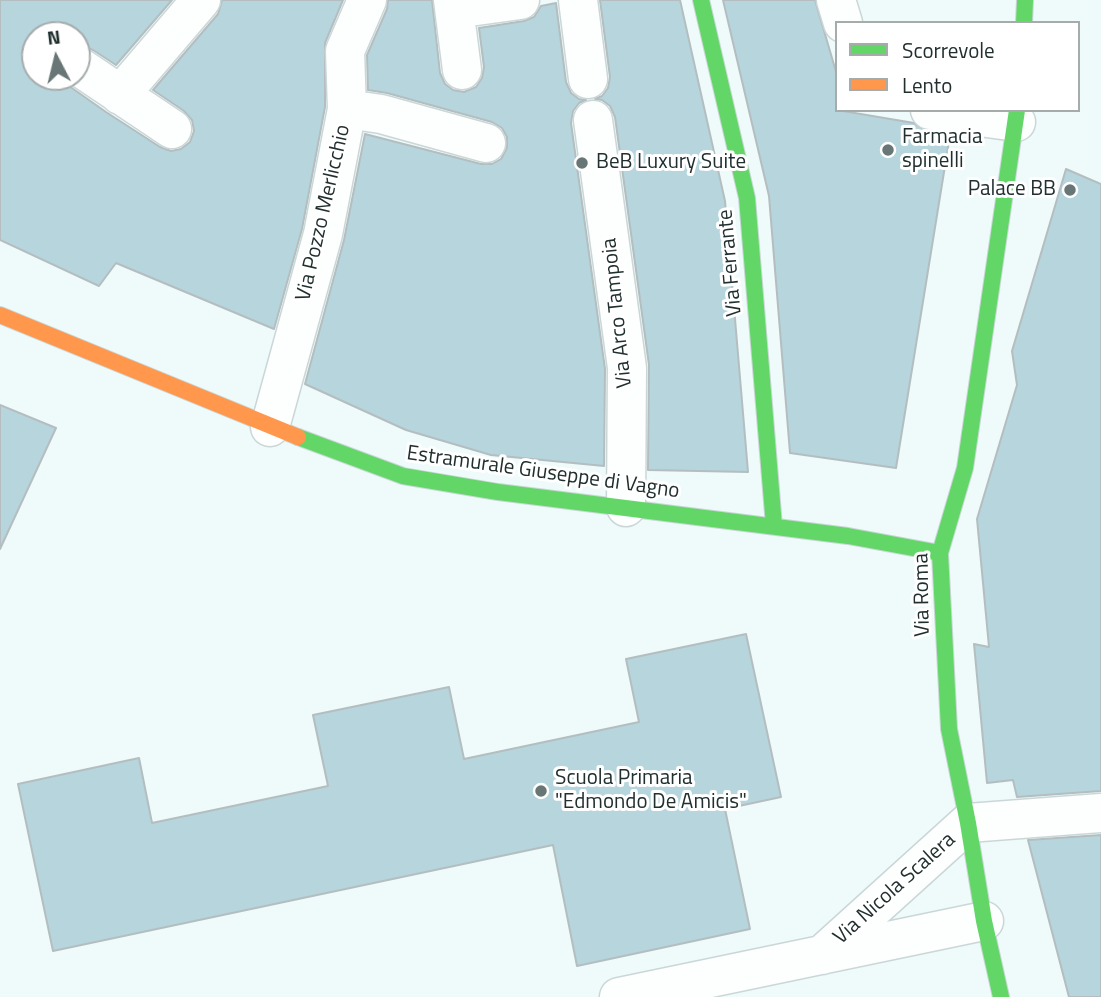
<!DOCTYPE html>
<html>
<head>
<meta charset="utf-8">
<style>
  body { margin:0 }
  #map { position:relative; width:1101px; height:997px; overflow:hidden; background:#effafa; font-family:"Titillium Web",sans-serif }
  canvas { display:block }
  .legend { position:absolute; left:835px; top:21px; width:245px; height:91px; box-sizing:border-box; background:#fff; border:2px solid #a6acac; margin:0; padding:9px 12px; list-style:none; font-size:21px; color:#212f2f }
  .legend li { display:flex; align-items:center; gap:14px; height:35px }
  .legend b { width:35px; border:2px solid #a6acac }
  .north { position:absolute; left:21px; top:21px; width:70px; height:70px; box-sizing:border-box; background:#fff; border:2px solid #a6acac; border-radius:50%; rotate:353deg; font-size:19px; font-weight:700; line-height:28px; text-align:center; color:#212f2f }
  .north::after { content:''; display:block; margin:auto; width:24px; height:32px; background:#697676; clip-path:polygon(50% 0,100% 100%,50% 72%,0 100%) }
</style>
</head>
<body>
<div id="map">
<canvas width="1101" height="997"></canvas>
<ul class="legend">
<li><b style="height:9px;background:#63d668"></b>Scorrevole</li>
<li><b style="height:9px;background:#ff974d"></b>Lento</li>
</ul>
<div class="north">N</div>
</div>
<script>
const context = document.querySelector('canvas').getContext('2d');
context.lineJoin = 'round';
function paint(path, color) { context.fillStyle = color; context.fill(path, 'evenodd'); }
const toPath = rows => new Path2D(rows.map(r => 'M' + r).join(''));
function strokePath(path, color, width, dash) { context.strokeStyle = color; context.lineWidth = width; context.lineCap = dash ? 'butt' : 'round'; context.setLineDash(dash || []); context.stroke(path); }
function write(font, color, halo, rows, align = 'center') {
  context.font = font + ' "Titillium Web",sans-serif'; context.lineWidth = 6; context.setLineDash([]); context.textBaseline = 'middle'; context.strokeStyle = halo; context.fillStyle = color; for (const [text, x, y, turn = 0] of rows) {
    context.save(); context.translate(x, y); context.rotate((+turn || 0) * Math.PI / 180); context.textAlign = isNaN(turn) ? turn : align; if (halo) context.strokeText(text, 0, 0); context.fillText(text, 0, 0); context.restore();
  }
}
const building = toPath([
  [0,0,172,0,116,65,93,50,83,46,77,47,77,35,35,35,35,77,61,77,69,86,106,112,160,147,171,151,181,149,190,142,194,131,192,120,184,111,153,90,218,14,222,0,343,0,325,43,325,107,302,229,274,329,116,263,99,286,0,240,0,0],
  [388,0,432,0,440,73,445,84,453,90,464,92,476,87,482,78,484,67,479,28,524,21,534,17,541,6,556,3,566,82,571,93,579,99,586,100,579,103,573,111,571,123,605,369,604,466,491,455,406,430,305,384,344,240,365,134,481,164,492,164,501,159,507,148,507,137,502,128,492,122,387,93,368,90,367,55,387,9,388,0],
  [600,0,680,0,725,201,748,472,648,470,649,365,615,117,610,106,602,100,595,99,602,96,608,88,610,77,600,0],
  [723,0,815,0,837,75,837,110,914,123,926,131,950,135,896,468,790,453,769,196,723,0],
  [1066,169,1101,184,1101,791,1017,797,1013,780,987,783,974,644,989,647,977,519,1017,385,1012,351,1066,169],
  [0,405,56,428,0,549,0,405],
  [746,634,781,797,725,809,750,929,577,966,553,845,53,951,18,784,139,758,152,823,328,786,313,715,449,687,464,759,639,722,626,659,746,634],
  [1101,835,1101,997,1069,997,1028,840,1101,835]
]);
paint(building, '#b6d5dc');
strokePath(building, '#b4bec0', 2);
const street = toPath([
  [453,0,462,70],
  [578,0,588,79],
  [836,0,843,23],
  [455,9,520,0],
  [81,68,172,129],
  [120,95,201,0],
  [347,109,381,114,486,143],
  [930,110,1016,122],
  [593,120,627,368,626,507],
  [270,427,323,234,347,109,345,51,367,0],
  [822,955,968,823,1101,813],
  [619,997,984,921]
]);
const fast = toPath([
  [701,0,747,198,774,526],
  [1024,23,1025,0],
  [298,437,403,476,498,492,848,536,940,553],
  [1001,997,984,921,968,823,949,729,940,553,965,468,1017,110]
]);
const slow = toPath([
  [0,315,298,437]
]);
strokePath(street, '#cbd7d7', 41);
strokePath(fast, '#cbd7d7', 18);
strokePath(slow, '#cbd7d7', 18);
strokePath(street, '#fdfefe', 38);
strokePath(fast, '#63d668', 16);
strokePath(slow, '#ff974d', 16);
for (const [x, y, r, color] of [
  [888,150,7,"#697676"],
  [582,163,7,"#697676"],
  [1070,190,7,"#697676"],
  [541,791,7,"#697676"]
]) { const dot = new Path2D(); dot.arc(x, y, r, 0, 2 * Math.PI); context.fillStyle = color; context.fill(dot); strokePath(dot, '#fff', 2.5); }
write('21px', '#212f2f', '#fff', [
  ["Farmacia",902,138],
  ["spinelli",902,162],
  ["BeB Luxury Suite",596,163],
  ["Palace BB",1056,190,"right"],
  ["Scuola Primaria",555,779],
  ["\"Edmondo De Amicis\"",555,803]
], 'left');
write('21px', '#212f2f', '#fff', [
  ["Via Pozzo Merlicchio",324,213,-77],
  ["Via Ferrante",731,263,-95],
  ["Via Arco Tampoia",618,313,-96],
  ["Estramurale Giuseppe di Vagno",543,473,8],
  ["Via Roma",923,595,-91],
  ["Via Nicola Scalera",895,889,-42]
]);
</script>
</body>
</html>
